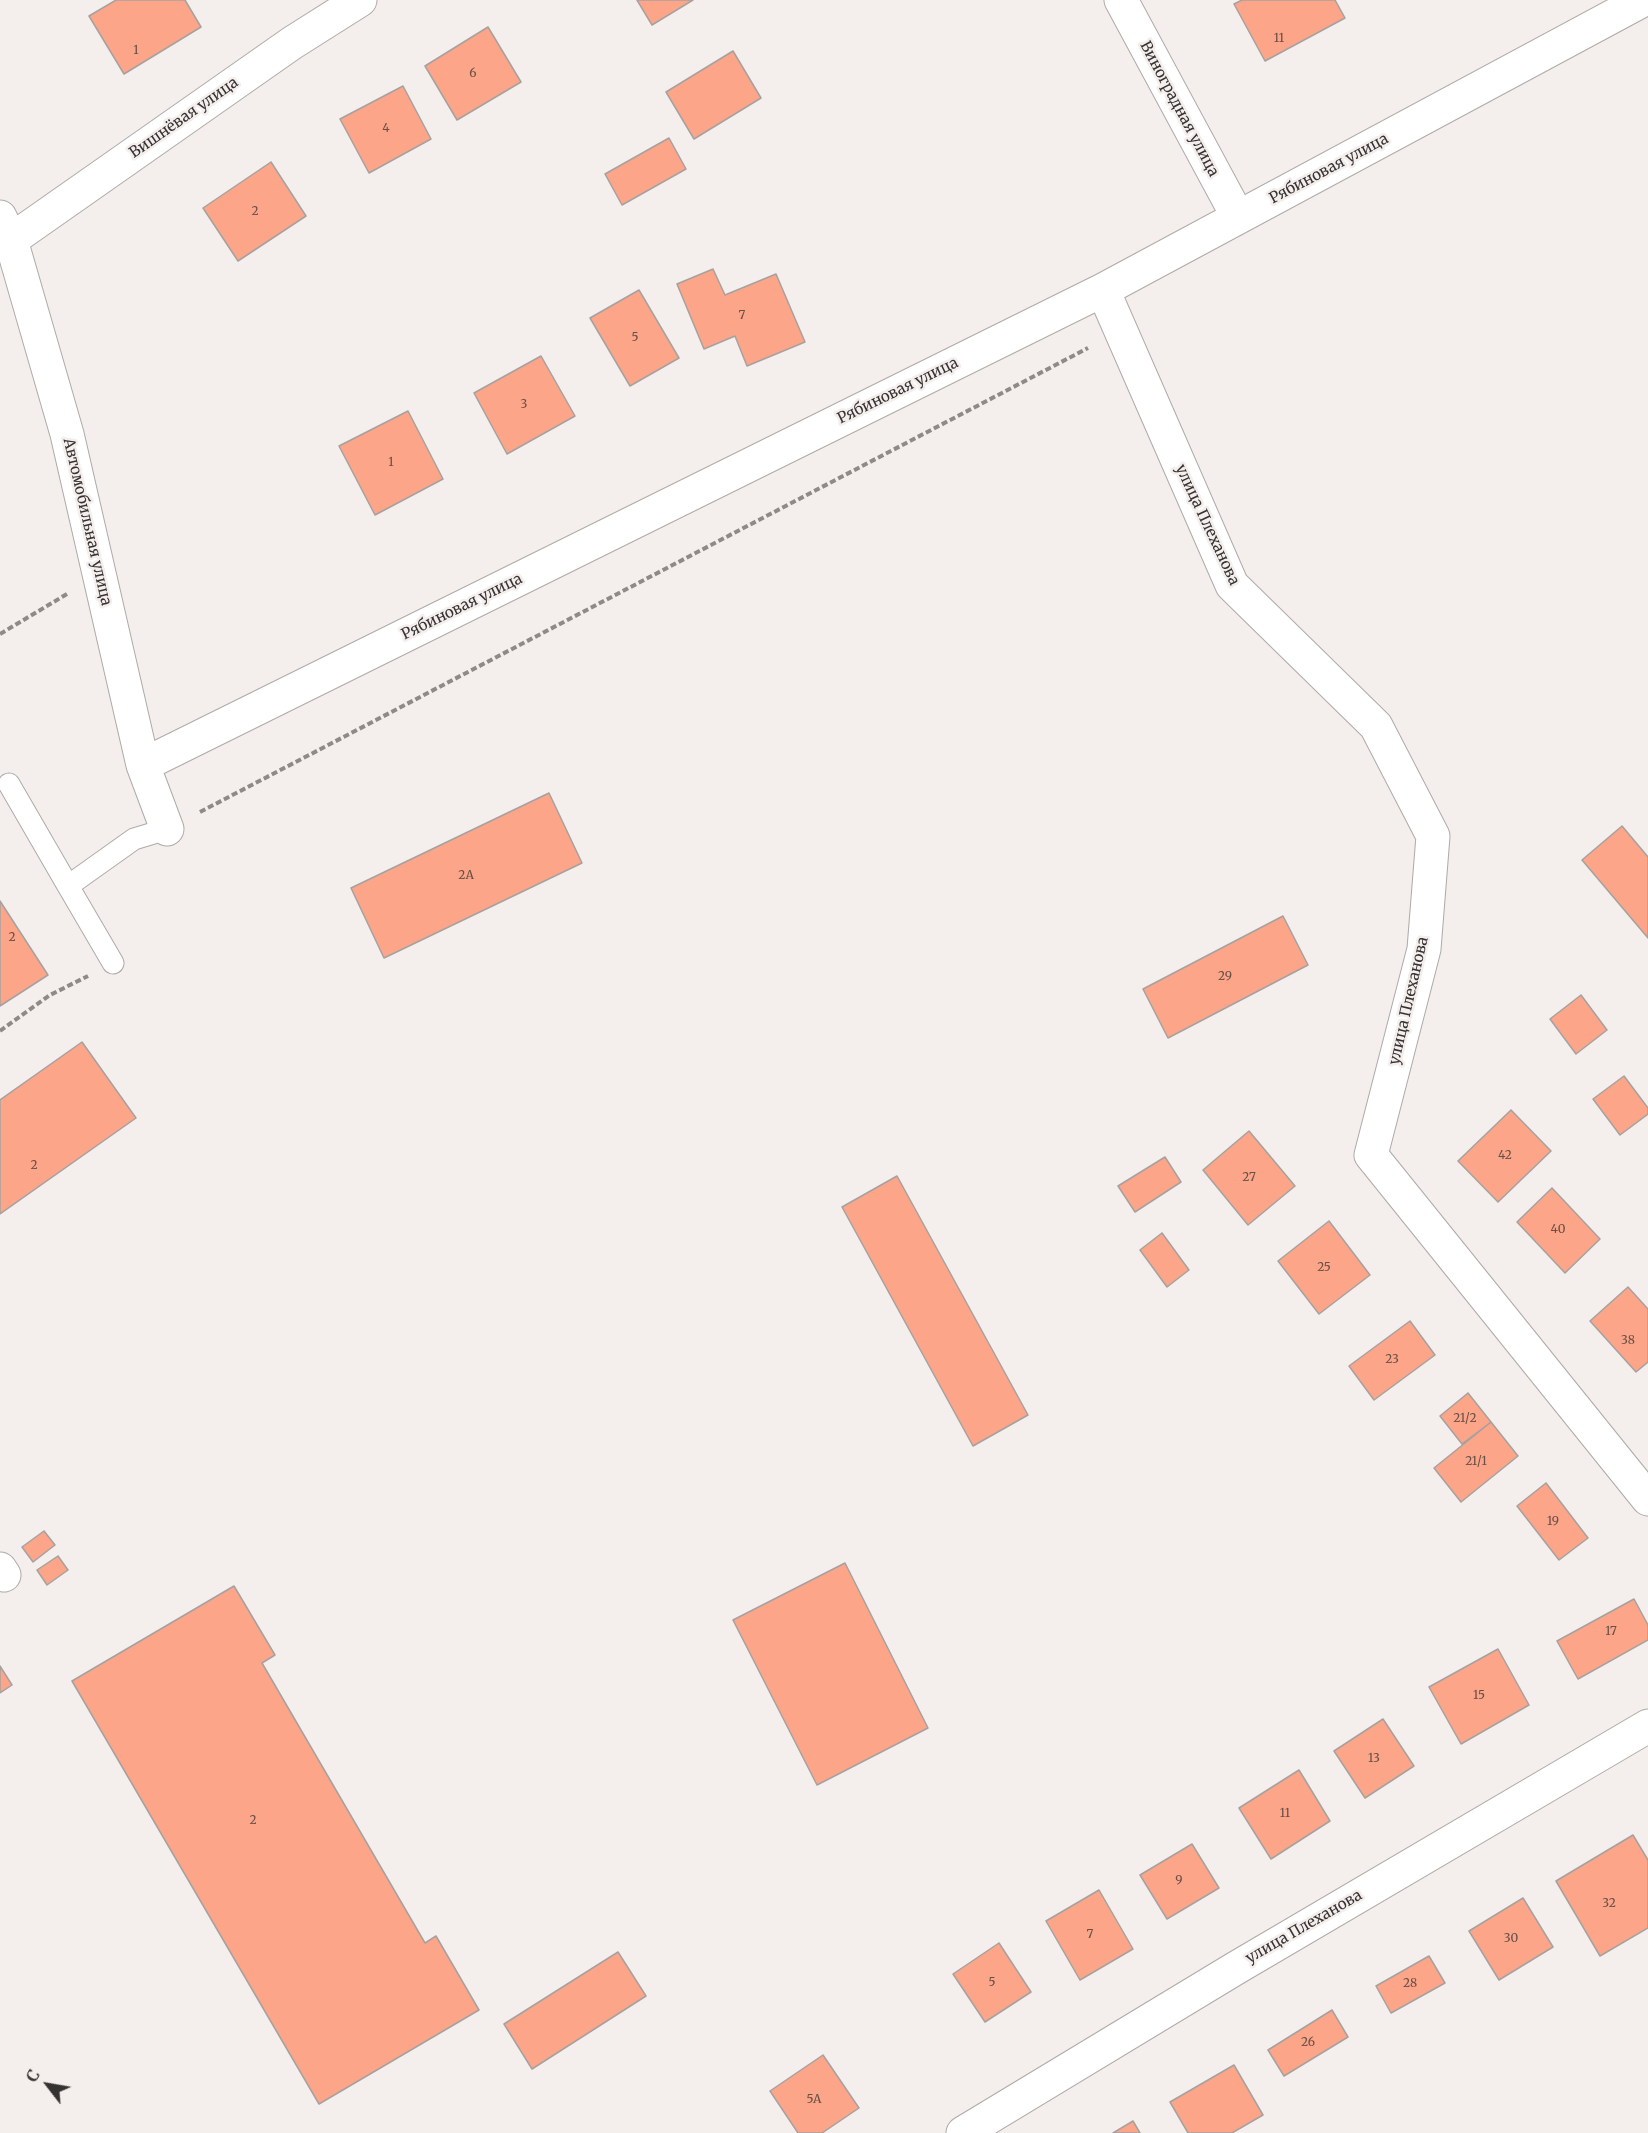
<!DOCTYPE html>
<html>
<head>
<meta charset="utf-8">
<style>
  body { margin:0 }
  #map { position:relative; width:1648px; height:2133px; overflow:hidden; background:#f4eeec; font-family:Merriweather,serif }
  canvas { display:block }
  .north { position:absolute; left:18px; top:2055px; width:60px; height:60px; -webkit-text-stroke:4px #f4eeec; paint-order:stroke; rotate:301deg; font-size:16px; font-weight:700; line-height:24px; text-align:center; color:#353332 }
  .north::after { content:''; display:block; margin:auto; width:21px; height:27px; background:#353332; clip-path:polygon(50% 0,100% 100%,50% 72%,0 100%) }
</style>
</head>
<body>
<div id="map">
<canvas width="1648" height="2133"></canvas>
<div class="north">С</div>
</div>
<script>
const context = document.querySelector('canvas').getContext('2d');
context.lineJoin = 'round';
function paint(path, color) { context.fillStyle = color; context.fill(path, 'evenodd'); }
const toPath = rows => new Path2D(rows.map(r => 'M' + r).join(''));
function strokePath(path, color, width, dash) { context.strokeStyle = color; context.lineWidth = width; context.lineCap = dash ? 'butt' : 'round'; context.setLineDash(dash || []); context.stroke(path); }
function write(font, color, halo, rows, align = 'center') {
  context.font = font + ' Merriweather,serif'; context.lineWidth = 5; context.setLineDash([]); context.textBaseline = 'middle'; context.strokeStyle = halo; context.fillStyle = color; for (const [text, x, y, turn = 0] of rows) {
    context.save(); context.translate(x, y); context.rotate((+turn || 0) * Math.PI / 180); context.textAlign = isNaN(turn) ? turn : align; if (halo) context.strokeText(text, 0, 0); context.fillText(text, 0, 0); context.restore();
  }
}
const building = toPath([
  [116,0,185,0,201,27,124,74,89,16,116,0],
  [637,0,693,0,652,25,637,0],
  [1242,0,1335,0,1345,18,1265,61,1234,4,1242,0],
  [488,27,521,82,457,120,425,66,488,27],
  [733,51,761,98,694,139,666,92,733,51],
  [403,86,431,139,369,173,340,119,403,86],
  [669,138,686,169,622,205,605,174,669,138],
  [271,162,306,216,238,261,203,208,271,162],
  [713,269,725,295,776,274,805,342,747,366,735,336,704,349,677,284,713,269],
  [639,290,679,358,630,386,590,318,639,290],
  [541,356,575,416,507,454,474,393,541,356],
  [408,411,443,479,375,515,339,446,408,411],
  [549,793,582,863,384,958,351,888,549,793],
  [1622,826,1648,857,1648,938,1582,860,1622,826],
  [0,901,48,975,0,1006,0,901],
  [1283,916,1308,965,1168,1038,1143,989,1283,916],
  [1581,995,1607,1030,1576,1054,1550,1019,1581,995],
  [82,1042,136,1118,0,1214,0,1100,82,1042],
  [1624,1076,1648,1108,1648,1114,1620,1135,1593,1099,1624,1076],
  [1511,1110,1551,1151,1498,1202,1458,1161,1511,1110],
  [1249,1131,1295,1186,1248,1225,1203,1170,1249,1131],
  [1165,1157,1181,1182,1135,1212,1118,1186,1165,1157],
  [897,1176,1028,1415,973,1446,842,1207,897,1176],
  [1552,1188,1600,1239,1565,1273,1517,1222,1552,1188],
  [1329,1221,1370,1275,1319,1314,1278,1261,1329,1221],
  [1162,1233,1189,1270,1167,1287,1140,1250,1162,1233],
  [1628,1287,1648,1309,1648,1362,1636,1372,1590,1321,1628,1287],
  [1410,1321,1435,1355,1374,1400,1349,1366,1410,1321],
  [1468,1393,1491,1422,1462,1444,1440,1416,1468,1393],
  [1491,1422,1518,1456,1461,1502,1434,1468,1491,1422],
  [1546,1483,1588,1538,1559,1560,1517,1506,1546,1483],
  [44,1531,55,1545,33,1562,22,1547,44,1531],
  [58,1556,68,1570,47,1585,37,1570,58,1556],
  [845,1563,928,1728,817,1785,733,1620,845,1563],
  [234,1586,275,1655,262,1663,425,1943,436,1936,479,2010,319,2104,72,1681,234,1586],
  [1634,1599,1648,1625,1648,1640,1578,1679,1557,1641,1634,1599],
  [1498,1649,1529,1705,1461,1744,1429,1687,1498,1649],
  [0,1666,12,1685,0,1693,0,1666],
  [1383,1719,1414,1766,1365,1798,1334,1751,1383,1719],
  [1299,1770,1330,1821,1271,1859,1239,1808,1299,1770],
  [1633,1835,1648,1860,1648,1928,1600,1956,1556,1881,1633,1835],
  [1192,1844,1219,1888,1167,1919,1140,1875,1192,1844],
  [1099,1890,1133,1949,1080,1980,1046,1921,1099,1890],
  [1523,1898,1553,1947,1499,1980,1469,1931,1523,1898],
  [999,1943,1031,1992,985,2022,953,1974,999,1943],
  [618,1952,646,1996,532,2069,504,2024,618,1952],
  [1429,1956,1445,1983,1391,2013,1376,1986,1429,1956],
  [1332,2010,1348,2037,1284,2076,1268,2050,1332,2010],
  [823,2055,859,2108,822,2133,798,2133,770,2091,823,2055],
  [1234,2065,1263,2115,1232,2133,1188,2133,1170,2102,1234,2065],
  [1133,2121,1140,2133,1113,2133,1133,2121]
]);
paint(building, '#fda588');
strokePath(building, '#a6a19f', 1.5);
const lane = toPath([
  [9,784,68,886,134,839,167,829],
  [68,886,113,963]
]);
const street = toPath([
  [1121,0,1238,217],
  [0,217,11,240,67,434,143,765,167,829],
  [11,240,292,43,360,0],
  [1103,290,1232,585,1376,726,1433,836,1424,949,1371,1155,1648,1499],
  [143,765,1103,290,1643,0],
  [0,1569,4,1575],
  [963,2133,1236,1968,1648,1726]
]);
strokePath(lane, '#afaaa8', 23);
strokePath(street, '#afaaa8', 35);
strokePath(toPath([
  [0,634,67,594],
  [200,812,1088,348],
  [0,1031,50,995,88,976]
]), '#8e8a88', 4, [6, 3]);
strokePath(lane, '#fff', 21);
strokePath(street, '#fff', 33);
write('12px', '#675048', null, [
  ["11",1279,39],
  ["1",136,51],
  ["6",473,74],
  ["4",386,129],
  ["2",255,212],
  ["7",742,316],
  ["5",635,338],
  ["3",524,405],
  ["1",391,463],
  ["2А",466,876],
  ["2",12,938],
  ["29",1225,977],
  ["42",1505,1156],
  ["2",34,1166],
  ["27",1249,1178],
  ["40",1558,1230],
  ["25",1324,1268],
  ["38",1628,1341],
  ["23",1392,1360],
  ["21/2",1465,1419],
  ["21/1",1476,1462],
  ["19",1553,1522],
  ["17",1611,1632],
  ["15",1479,1696],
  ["13",1374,1759],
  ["11",1285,1814],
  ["2",253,1821],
  ["9",1179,1881],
  ["32",1609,1904],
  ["7",1090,1935],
  ["30",1511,1939],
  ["5",992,1983],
  ["28",1410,1984],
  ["26",1308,2043],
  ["5А",814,2100]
]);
write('15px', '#353332', '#f4eeec', [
  ["Виноградная улица",1179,109,62],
  ["Вишнёвая улица",184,118,-35],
  ["Рябиновая улица",1329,169,-28],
  ["Рябиновая улица",898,391,-26],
  ["Автомобильная улица",87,522,77],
  ["улица Плеханова",1207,525,65],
  ["Рябиновая улица",462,607,-26],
  ["улица Плеханова",1409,1001,-77],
  ["улица Плеханова",1304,1927,-30]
]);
</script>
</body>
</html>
